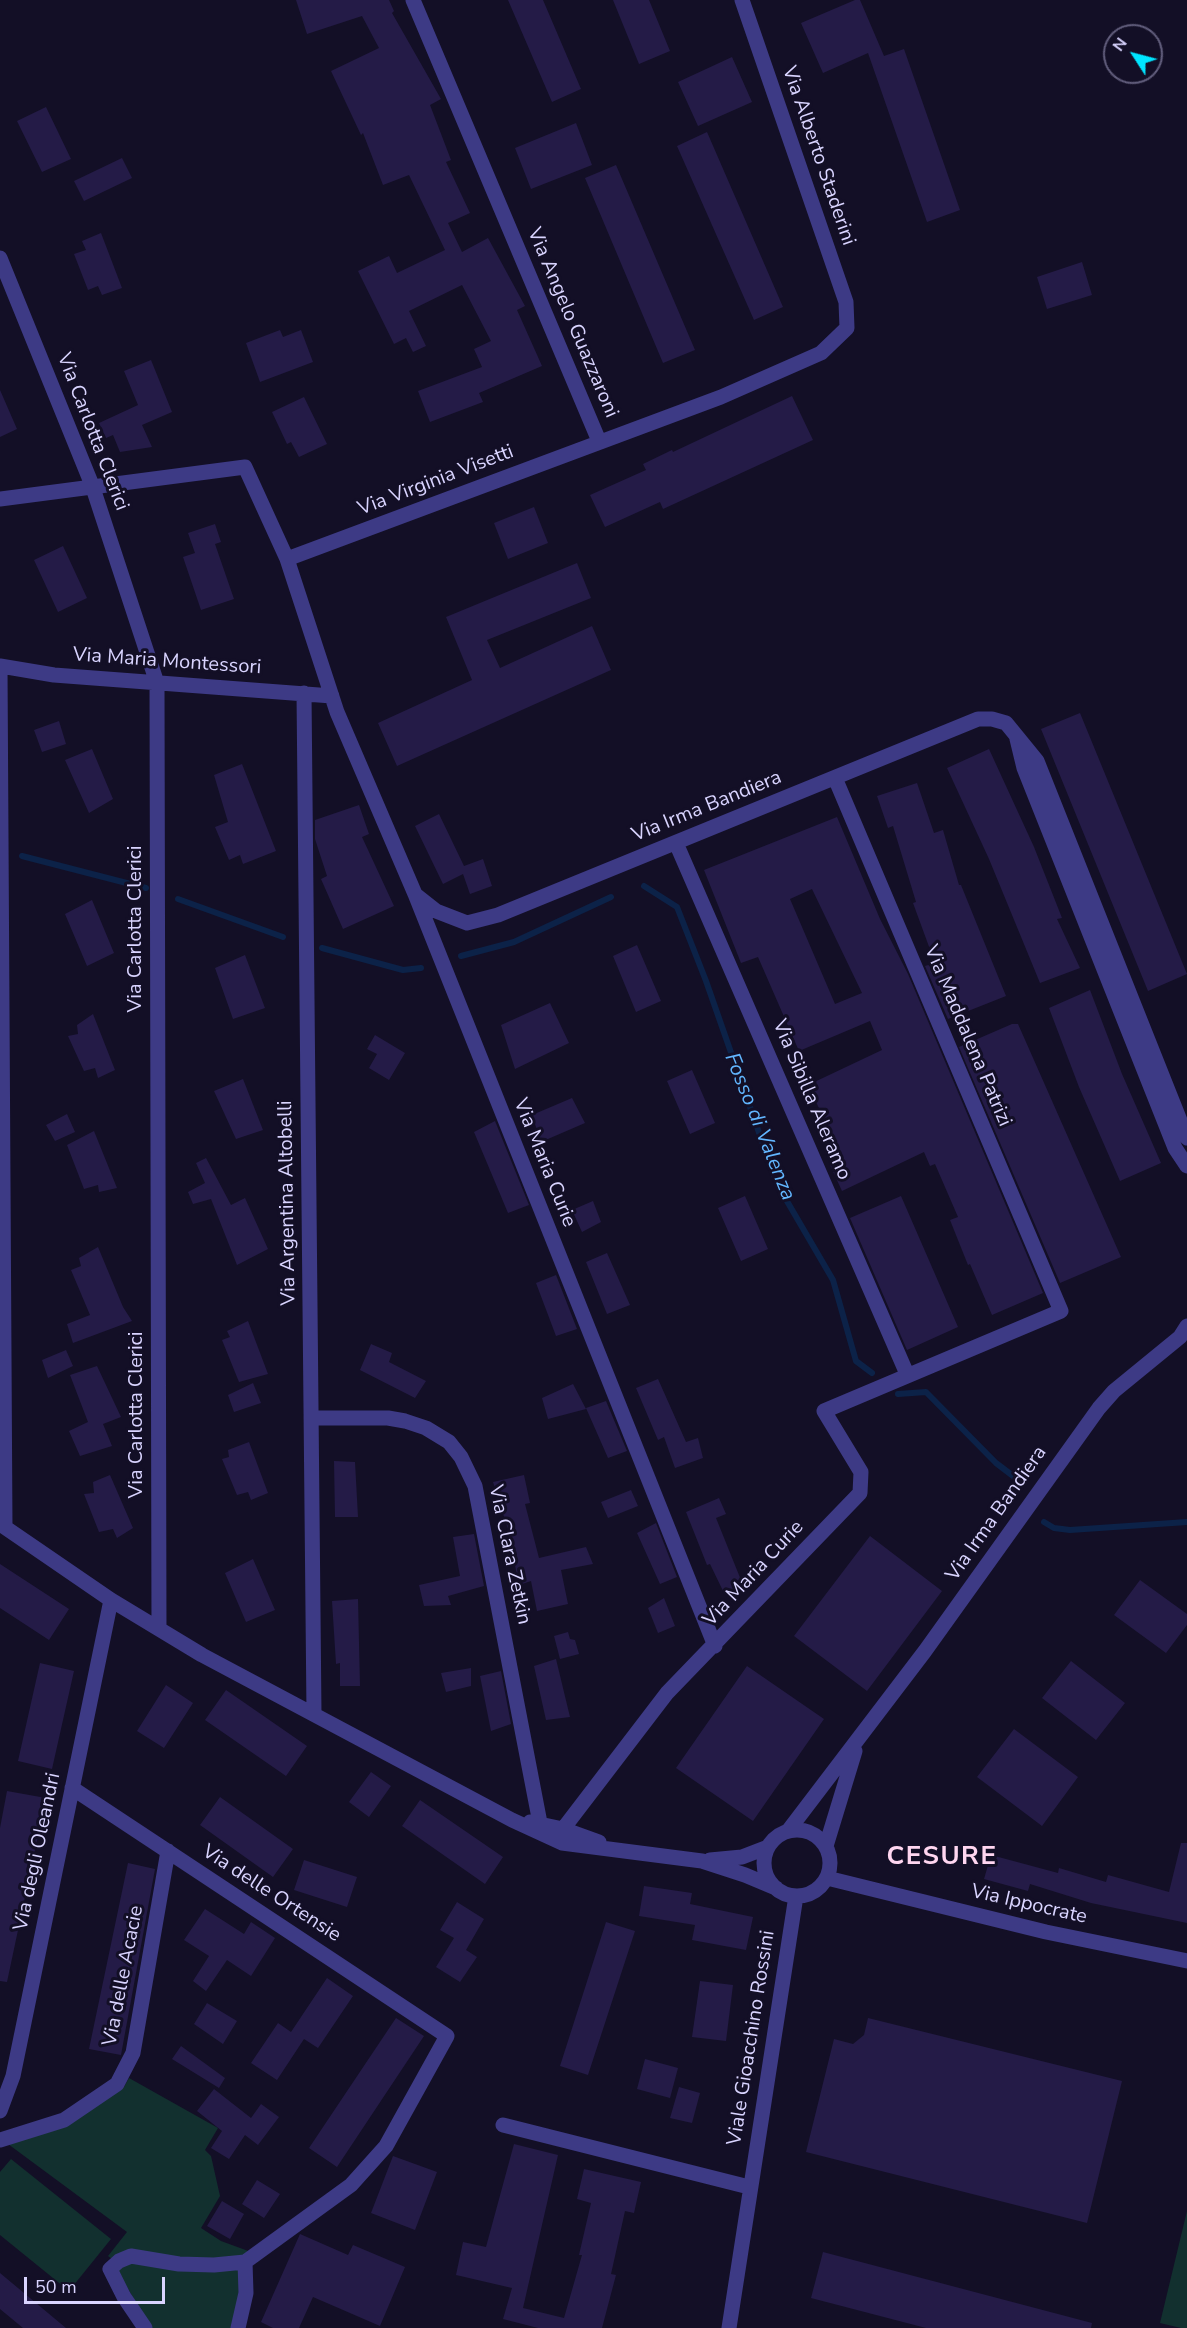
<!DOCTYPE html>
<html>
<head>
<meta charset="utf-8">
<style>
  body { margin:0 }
  #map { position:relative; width:1187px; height:2328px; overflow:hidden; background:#130f26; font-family:"Nunito Sans",sans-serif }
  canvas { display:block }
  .north { position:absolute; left:1103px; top:24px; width:60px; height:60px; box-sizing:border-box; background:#130f26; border:2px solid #625e7d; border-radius:50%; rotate:306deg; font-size:16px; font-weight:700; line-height:24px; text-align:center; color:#d9d4ff }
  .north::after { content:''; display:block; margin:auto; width:21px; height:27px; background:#00e5ff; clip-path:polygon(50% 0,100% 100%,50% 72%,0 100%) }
  .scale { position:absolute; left:24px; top:2277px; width:141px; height:27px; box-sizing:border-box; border:3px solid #d9d4ff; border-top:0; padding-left:8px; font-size:18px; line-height:21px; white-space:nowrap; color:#d9d4ff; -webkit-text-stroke:4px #130f26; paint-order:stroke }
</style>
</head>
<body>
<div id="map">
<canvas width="1187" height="2328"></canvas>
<div class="north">N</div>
<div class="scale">50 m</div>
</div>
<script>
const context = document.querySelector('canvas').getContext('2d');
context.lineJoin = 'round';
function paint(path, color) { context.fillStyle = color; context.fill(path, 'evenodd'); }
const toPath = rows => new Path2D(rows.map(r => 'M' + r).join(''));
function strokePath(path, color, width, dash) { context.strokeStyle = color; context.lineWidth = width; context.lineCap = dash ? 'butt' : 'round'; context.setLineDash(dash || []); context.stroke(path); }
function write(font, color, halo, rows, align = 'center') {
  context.font = font + ' "Nunito Sans",sans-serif'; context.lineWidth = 6; context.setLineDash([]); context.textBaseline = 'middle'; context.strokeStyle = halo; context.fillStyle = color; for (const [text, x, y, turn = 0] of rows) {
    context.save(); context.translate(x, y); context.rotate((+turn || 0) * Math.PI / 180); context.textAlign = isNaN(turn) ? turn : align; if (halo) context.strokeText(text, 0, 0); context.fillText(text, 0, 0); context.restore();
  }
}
paint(toPath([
  [129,2078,218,2128,205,2150,211,2156,220,2196,201,2228,221,2241,251,2252,243,2258,113,2260,108,2256,127,2232,8,2144,124,2087],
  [11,2159,111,2239,69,2291,0,2235,0,2172],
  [1187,2211,1187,2328,1181,2328,1160,2323],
  [132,2260,240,2268,242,2287,234,2328,151,2328,117,2270]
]), '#12302f');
strokePath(toPath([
  [22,856,146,888],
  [644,886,677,907,706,981,777,1184,833,1280,856,1361,872,1373],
  [178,899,283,937],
  [322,948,403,970,421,968],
  [461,956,514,942,611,897],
  [898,1394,926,1392,996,1463,1017,1479],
  [1044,1522,1054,1528,1070,1530,1187,1522]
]), '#0c2248', 6);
paint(toPath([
  [296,0,389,0,394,11,392,13,441,99,430,105,451,160,446,162,470,213,448,223,462,252,488,238,525,306,517,310,542,366,479,393,483,402,430,422,418,391,482,367,474,349,491,341,462,285,409,311,426,346,413,352,406,338,394,344,358,271,389,256,397,273,445,250,409,175,383,185,363,133,361,135,331,71,379,48,362,16,307,34],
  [508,0,543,0,581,89,552,102],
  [613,0,649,0,670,51,639,64],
  [855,0,860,0,884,56,904,49,960,210,927,222,868,53,823,73,801,23],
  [732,57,752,102,698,126,678,82],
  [46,107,71,159,42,172,17,121],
  [576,123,592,165,531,189,515,148],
  [707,132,783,307,754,320,677,146],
  [122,158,132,178,84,201,74,181],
  [616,165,695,350,663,363,585,178],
  [101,233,122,288,102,295,98,286,88,290,74,254,86,250,82,241],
  [1082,262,1092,295,1047,309,1037,277],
  [280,330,283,337,301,330,313,362,260,382,246,343],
  [151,360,172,412,142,425,152,447,120,452,113,435,106,438,99,423,138,405,124,371],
  [0,390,17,429,0,437],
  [792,396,813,440,663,509,660,502,605,527,590,495,646,470,643,464,672,450,673,452],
  [304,397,327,444,299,457,291,442,287,444,272,412],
  [534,507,548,543,508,559,494,523],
  [215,524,221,542,215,544,234,599,201,610,183,557,195,553,188,533],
  [63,546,87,598,58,612,34,560],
  [577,563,591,598,487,640,500,668,592,626,611,670,397,766,378,723,472,680,446,617],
  [1080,713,1187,974,1148,991,1041,729],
  [59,721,66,744,42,752,34,730],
  [92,749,113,799,89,813,65,760],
  [989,749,1034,847,1062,918,1057,919,1080,968,1040,983,989,859,947,768],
  [242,764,276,851,243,864,240,855,229,860,215,827,228,822,214,775],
  [917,783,934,833,943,830,959,885,961,885,1006,996,948,1019,925,966,935,963,913,903,916,902,893,826,888,828,877,796],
  [359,805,369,834,362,837,394,906,343,929,321,879,327,876,315,839,315,820],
  [439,814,464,866,483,859,492,886,470,894,463,874,443,884,415,826],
  [837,817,880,919,908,974,1043,1293,992,1315,970,1264,968,1265,950,1220,958,1217,935,1164,930,1166,924,1152,842,1191,830,1165,843,1159,808,1085,882,1050,870,1021,799,1051,758,957,741,963,704,870],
  [812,889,862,993,835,1004,790,899],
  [92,900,114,953,87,966,65,914],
  [637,945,661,1001,636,1012,613,956],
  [245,955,265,1008,233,1019,215,968],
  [1090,990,1122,1074,1161,1163,1120,1181,1079,1087,1049,1008],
  [550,1003,569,1043,515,1069,501,1025],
  [93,1014,115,1070,98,1078,95,1068,84,1071,68,1036,78,1034,77,1025],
  [1012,1024,1018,1024,1121,1257,1060,1283,959,1047],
  [375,1035,405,1053,389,1080,369,1068,377,1054,367,1049],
  [692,1070,715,1123,690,1134,667,1081],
  [243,1079,263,1130,236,1139,214,1091],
  [572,1098,585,1123,541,1142,532,1115],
  [67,1114,75,1132,55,1141,46,1125],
  [495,1121,529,1205,508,1213,474,1132],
  [94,1131,117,1188,99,1192,98,1185,84,1189,67,1145],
  [206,1158,231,1205,245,1198,268,1249,237,1265,211,1199,193,1204,188,1192,205,1183,196,1163],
  [745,1196,768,1249,741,1261,718,1208],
  [901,1196,958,1327,907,1350,850,1218],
  [593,1201,601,1222,582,1232,572,1210],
  [98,1247,123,1307,132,1321,73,1343,67,1324,90,1315,71,1270,81,1266,79,1258],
  [607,1253,630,1305,607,1314,586,1262],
  [556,1275,577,1329,556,1336,536,1283],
  [248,1321,268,1374,239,1382,222,1340,230,1337,227,1331],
  [371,1344,392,1353,389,1362,426,1381,415,1398,360,1370],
  [66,1350,73,1366,48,1378,42,1360],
  [97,1366,121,1417,103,1424,112,1446,80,1456,69,1431,88,1422,70,1375],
  [658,1379,686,1442,698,1438,703,1458,675,1468,664,1437,658,1440,636,1388],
  [253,1383,261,1403,234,1412,228,1395],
  [573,1384,586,1409,548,1419,542,1398],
  [606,1401,627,1451,608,1458,586,1408],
  [249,1442,268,1493,251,1500,248,1492,237,1495,222,1459,229,1457,228,1450],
  [334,1461,355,1462,358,1517,335,1517],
  [110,1475,133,1528,117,1538,113,1529,99,1532,84,1494,94,1493,93,1482],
  [524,1475,530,1503,525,1504,539,1558,586,1547,593,1564,561,1570,568,1604,537,1611,531,1581,519,1585,507,1526,493,1482],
  [631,1490,638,1506,608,1518,601,1502],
  [719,1498,726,1514,716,1518,743,1585,724,1593,710,1564,707,1565,686,1512],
  [656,1523,677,1577,660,1584,637,1533],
  [474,1534,484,1586,448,1596,451,1605,424,1606,419,1585,460,1576,453,1537],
  [870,1536,942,1591,867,1691,794,1636],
  [253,1559,275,1610,246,1622,225,1573],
  [0,1564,69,1609,49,1640,0,1608],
  [1140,1580,1187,1614,1187,1625,1166,1653,1114,1615],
  [664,1598,675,1626,658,1633,648,1608],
  [358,1599,360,1686,340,1686,340,1663,336,1664,332,1601],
  [568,1632,570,1639,575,1640,579,1654,560,1659,554,1636],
  [556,1659,570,1717,546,1720,534,1666],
  [1071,1661,1125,1703,1096,1740,1042,1698],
  [40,1663,74,1671,52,1769,18,1761],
  [747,1666,824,1719,753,1821,676,1768],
  [471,1668,471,1686,446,1692,441,1673],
  [501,1671,511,1724,491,1731,480,1676],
  [166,1685,193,1703,164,1748,137,1731],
  [226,1690,307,1746,286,1776,205,1720],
  [1014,1729,1078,1777,1042,1826,977,1777],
  [371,1772,391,1786,369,1817,349,1802],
  [7,1791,46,1798,7,1982,0,1981,0,1828],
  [220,1797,293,1849,273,1877,200,1825],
  [420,1800,503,1857,485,1884,402,1826],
  [1181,1843,1187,1843,1187,1923,1091,1903,1030,1884,1028,1891,984,1879,991,1855,1058,1873,1059,1868,1106,1882,1108,1875,1169,1892],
  [304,1860,357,1877,347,1907,294,1890],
  [128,1863,155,1869,121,2055,89,2049],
  [644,1886,692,1893,690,1904,753,1917,746,1950,692,1940,695,1925,639,1916],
  [457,1902,484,1919,466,1950,477,1957,460,1982,436,1967,454,1938,440,1930],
  [205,1909,244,1934,251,1922,275,1938,251,1976,227,1960,206,1991,193,1981,209,1956,184,1940],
  [606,1922,635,1931,588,2075,560,2066],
  [327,1978,353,1996,318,2048,304,2039,277,2080,251,2063,278,2023,291,2032],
  [700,1981,733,1985,726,2041,692,2037],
  [207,2003,237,2021,223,2044,194,2024],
  [396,2018,424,2036,337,2167,309,2148],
  [868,2018,1122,2081,1087,2223,806,2152,834,2039,853,2044,864,2035],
  [181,2046,225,2078,219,2088,172,2059],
  [645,2059,678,2068,670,2098,637,2089],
  [679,2087,700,2093,692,2123,670,2118],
  [214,2089,251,2118,261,2104,279,2117,258,2145,245,2135,229,2159,211,2148,222,2131,197,2111],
  [514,2144,558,2155,523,2308,564,2318,582,2255,579,2255,591,2203,577,2199,584,2169,641,2182,634,2213,625,2211,611,2274,616,2275,602,2328,538,2328,503,2319,512,2288,456,2275,463,2242,486,2247],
  [393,2156,437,2172,415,2230,371,2213],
  [257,2180,280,2194,264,2218,242,2204],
  [222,2201,244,2214,230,2239,207,2226],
  [300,2234,348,2255,353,2245,405,2267,380,2326,313,2297,299,2328,273,2328,261,2322],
  [823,2252,1092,2323,1091,2328,926,2328,811,2298],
  [0,2273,66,2328,23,2328,0,2309]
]), '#241b47');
strokePath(toPath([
  [413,0,599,441],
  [0,258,92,485,157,683,159,1629],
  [0,499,245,467,287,559,721,397,821,353,847,328,846,302,742,0],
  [287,559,337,712,415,894,715,1646],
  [304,693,314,1713],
  [1017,739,1024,768,1175,1148,1187,1166],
  [676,843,907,1374],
  [417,896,436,911,467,923,498,915,978,719,992,719,1006,723,1037,761,1187,1138],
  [311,1418,388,1418,405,1421,426,1428,449,1442,461,1457,475,1486,540,1823],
  [0,1524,111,1600,202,1655,512,1820,562,1843,702,1861,745,1875,776,1888],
  [5,1527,0,666,54,675,332,696],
  [72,1788,447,2036,386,2146,351,2185,245,2262,214,2265,179,2264,131,2256,119,2261,110,2269,124,2297,145,2328],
  [530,1822,563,1829,599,1842],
  [563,1829,667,1693,860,1493,861,1472,824,1411,1061,1311,835,778],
  '764 1863a33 33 0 1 1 66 0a33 33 0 1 1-66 0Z',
  [788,1831,925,1651,1099,1408,1114,1391,1180,1337,1187,1326],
  [826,1846,855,1751],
  [710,1860,742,1857,768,1847],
  [827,1878,1046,1932,1187,1961],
  [0,2111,13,2076,111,1600],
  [503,2125,749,2187],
  [0,2140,64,2120,117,2084,133,2053,168,1851],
  [238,2328,246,2293,245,2262],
  [729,2328,796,1896]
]), '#3d3a85', 15);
write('20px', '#d9d4ff', '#130f26', [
  ["Via Alberto Staderini",818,156,71],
  ["Via Angelo Guazzaroni",572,323,67],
  ["Via Carlotta Clerici",92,432,69],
  ["Via Virginia Visetti",436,481,-21],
  ["Via Maria Montessori",167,662,4],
  ["Via Irma Bandiera",707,807,-22],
  ["Via Carlotta Clerici",136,929,-90],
  ["Via Maddalena Patrizi",967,1036,67],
  ["Via Sibilla Aleramo",811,1100,67],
  ["Via Maria Curie",544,1163,68],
  ["Via Argentina Altobelli",288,1203,-91],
  ["Via Carlotta Clerici",137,1415,-90],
  ["Via Irma Bandiera",997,1514,-55],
  ["Via Clara Zetkin",509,1555,78],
  ["Via Maria Curie",754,1574,-47],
  ["Via degli Oleandri",38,1852,-78],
  ["Via delle Ortensie",271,1894,33],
  ["Via Ippocrate",1029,1905,13],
  ["Via delle Acacie",124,1976,-79],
  ["Viale Gioacchino Rossini",752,2038,-81]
]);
write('italic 21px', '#62b6ff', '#130f26', [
  ["Fosso di Valenza",759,1127,68]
]);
context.letterSpacing = '1.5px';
write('bold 26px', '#ffd6f0', '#130f26', [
  ["CESURE",942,1858]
]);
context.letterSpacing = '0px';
</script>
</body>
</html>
